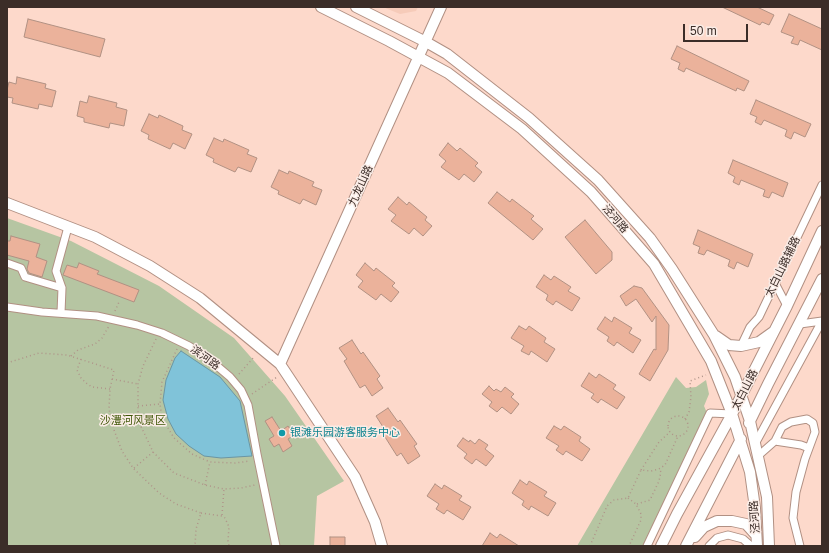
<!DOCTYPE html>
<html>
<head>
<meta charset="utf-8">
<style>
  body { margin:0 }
  #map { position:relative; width:829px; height:553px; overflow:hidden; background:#fdd9cb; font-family:Arial,sans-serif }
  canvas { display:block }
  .frame { position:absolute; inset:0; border:8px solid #3b2d28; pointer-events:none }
  .scale { position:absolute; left:683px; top:24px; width:65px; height:18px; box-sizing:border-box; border:2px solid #3b2d28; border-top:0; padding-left:5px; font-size:12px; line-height:14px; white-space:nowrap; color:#3b2d28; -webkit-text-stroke:3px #faece6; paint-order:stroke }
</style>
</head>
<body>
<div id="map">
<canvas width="829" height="553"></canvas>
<div class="frame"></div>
<div class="scale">50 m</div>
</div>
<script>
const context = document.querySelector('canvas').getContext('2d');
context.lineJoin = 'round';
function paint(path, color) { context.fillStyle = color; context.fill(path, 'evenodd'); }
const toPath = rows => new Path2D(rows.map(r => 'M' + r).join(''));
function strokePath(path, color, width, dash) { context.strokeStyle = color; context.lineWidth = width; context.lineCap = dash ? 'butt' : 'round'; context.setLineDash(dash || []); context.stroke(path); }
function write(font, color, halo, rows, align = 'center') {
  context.font = font + ' Arial,"Noto Sans SC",sans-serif'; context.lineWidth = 3; context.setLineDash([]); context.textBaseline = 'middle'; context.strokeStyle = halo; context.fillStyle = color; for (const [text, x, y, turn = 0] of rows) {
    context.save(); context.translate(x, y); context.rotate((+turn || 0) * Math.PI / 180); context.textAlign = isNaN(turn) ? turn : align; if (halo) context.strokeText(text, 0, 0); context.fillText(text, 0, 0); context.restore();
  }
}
paint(toPath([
  [383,7,418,7,416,11,400,14]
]), '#f6cbb9');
paint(toPath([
  [7,218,71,241,159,286,234,338,285,396,344,481,317,496,314,546,7,546],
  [676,377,686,388,696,387,706,380,709,394,704,406,707,413,645,546,577,546]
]), '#b6c5a2');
const water = toPath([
  [181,351,220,377,240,401,252,456,221,458,204,456,189,446,176,434,168,419,163,400,166,380,175,358,181,351]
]);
paint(water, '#80c3d9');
strokePath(water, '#6b96a4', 1);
const building = toPath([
  [722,7,757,7,774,15,769,25,762,22,760,25,722,7],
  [789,14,822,29,822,50,800,40,798,45,791,43,794,37,781,32,789,14],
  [28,19,105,39,100,57,24,37,28,19],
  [677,46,749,81,744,91,737,88,736,91,686,68,684,72,678,69,680,63,671,59,677,46],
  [17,77,46,84,45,88,56,91,52,107,39,104,38,109,12,103,13,98,7,97,7,90,9,82,16,84,17,77],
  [89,96,117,103,116,107,127,110,124,126,110,123,109,128,84,122,84,118,77,116,80,101,87,103,89,96],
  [756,100,811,124,805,137,794,132,791,139,785,136,787,130,764,120,761,125,755,122,757,117,750,114,756,100],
  [149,114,158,118,159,115,183,126,182,130,192,134,185,149,173,143,170,149,148,139,149,135,141,131,149,114],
  [214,138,223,142,224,139,249,150,247,154,257,158,251,172,238,167,235,172,213,162,214,159,206,155,214,138],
  [448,143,457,151,460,148,478,163,475,166,482,172,474,182,464,174,459,180,441,167,446,161,439,155,448,143],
  [733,160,788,183,783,197,772,192,769,198,763,196,765,190,741,180,739,185,733,182,735,177,728,173,733,160],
  [279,170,288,174,289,171,314,182,312,186,322,190,316,205,303,199,300,204,278,194,279,191,271,187,279,170],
  [497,192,510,202,512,199,534,216,531,219,543,229,533,240,488,203,497,192],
  [398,197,407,205,409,202,427,217,425,220,432,226,423,236,414,228,409,234,391,221,396,215,388,209,398,197],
  [585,220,612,252,612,260,596,274,565,237,585,220],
  [698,230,753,254,748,267,737,262,734,269,728,266,730,260,707,250,704,255,698,253,700,247,693,244,698,230],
  [11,236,40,244,36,257,47,261,42,277,29,273,27,269,29,261,7,255,7,241,10,241,11,236],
  [79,263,99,271,97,274,139,290,134,302,63,275,67,265,77,268,79,263],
  [365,263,374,271,376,268,395,283,392,286,399,292,391,302,381,294,376,300,358,287,363,281,356,275,365,263],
  [544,275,551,280,554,276,571,287,568,291,580,298,572,311,556,301,553,305,546,300,548,295,536,287,544,275],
  [634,286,642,288,669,325,668,350,650,381,639,374,654,349,656,350,656,316,652,322,636,299,626,306,620,296,634,286],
  [605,317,612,322,614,317,632,328,629,333,641,340,633,353,617,342,614,346,607,341,609,337,597,329,605,317],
  [519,326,526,330,529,326,546,338,544,342,555,349,547,362,531,351,529,355,521,351,524,346,511,338,519,326],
  [352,340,361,354,363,352,380,376,377,379,383,388,372,396,365,385,360,388,344,361,347,359,339,348,352,340],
  [589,373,596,378,599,374,616,385,613,389,625,397,617,409,601,399,598,403,591,398,594,394,581,386,589,373],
  [489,386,494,391,496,389,501,392,505,387,514,394,511,397,519,404,511,414,502,407,497,412,489,406,492,402,482,394,489,386],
  [388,408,398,422,400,420,417,444,414,446,420,456,408,464,401,453,397,456,380,429,383,427,376,416,388,408],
  [272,417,281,431,288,426,294,435,288,439,292,446,283,452,279,444,274,447,269,439,274,436,265,421,272,417],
  [554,426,561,430,564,426,581,437,579,441,590,449,582,461,566,451,563,455,556,450,559,446,546,438,554,426],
  [463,438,469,442,470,440,475,444,479,439,488,445,485,449,494,456,486,466,476,459,472,464,464,458,467,454,457,446,463,438],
  [520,480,527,485,529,481,547,492,544,496,556,503,548,516,531,506,529,510,522,505,524,501,512,493,520,480],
  [435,484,442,489,444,485,462,496,459,500,471,507,463,520,447,510,444,514,436,509,439,504,427,496,435,484],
  [490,533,497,538,500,534,519,546,482,546,490,533],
  [330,537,345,537,345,546,330,546,330,537]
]);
paint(building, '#ebb29b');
strokePath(building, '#b19183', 1);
const street = toPath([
  [7,263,21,268,25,277,62,288],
  [775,283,787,306],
  [7,307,42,312,97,316,137,325,162,333,189,346,210,360,230,377,241,390,248,405,257,454,276,546],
  [61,313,62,288,56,271,68,227],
  [800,324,822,321],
  [741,346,750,327,759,317,822,185],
  [775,441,801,445,809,448],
  [755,444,822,321],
  [758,456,775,441,782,427,791,422,807,419,813,423,815,432,805,459,796,492,793,518,800,546],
  [647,546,710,413,732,414],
  [709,546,717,538,728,535,743,539,751,546]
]);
const secondary = toPath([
  [321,7,389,41,448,73,522,129,591,192,654,264,711,361,732,414,750,472,755,508,757,546],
  [356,7,426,42,447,54,529,118,598,180,650,238,672,269,714,335,735,377,750,421,767,497,769,546],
  [7,203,95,237,150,266,200,298,280,364,355,477,375,522,382,546],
  [716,336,729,345,741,346,759,342,773,332],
  [280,364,441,7],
  [749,423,768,384,822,279],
  [695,537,704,527,717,521,732,521,746,524,755,534],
  [661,546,677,514,732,414,787,306,822,231],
  [686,546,741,439]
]);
strokePath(street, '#b19083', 9);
strokePath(secondary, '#b19083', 12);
strokePath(toPath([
  [115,311,119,302],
  [156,339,143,366,138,384,138,420,153,452,174,473,205,485,224,489,241,488,255,485],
  [177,349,162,382,160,404,162,418,174,438,192,454,210,462,235,463,250,461],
  [71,356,78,350,95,344,102,338,109,326],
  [81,359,77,370,81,378,86,383,92,387,110,389],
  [7,363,39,353,67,355,114,370,110,389,109,409,114,430,122,451,133,468,159,493,176,504,201,513,196,529,195,546],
  [239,374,255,356],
  [112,379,138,384],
  [252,394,277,377],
  [138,406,160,404],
  '668 426a10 10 0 1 1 20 0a10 10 0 1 1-20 0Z',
  [685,419,689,412,691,397,690,381,706,375],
  [134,468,153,452],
  [641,470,659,442,670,432],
  [205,485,210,462],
  [628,498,636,504,641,514,641,520,629,546],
  [637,504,650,500,659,481,661,472,659,469],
  [201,513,222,516,225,518,229,527,228,541,229,546],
  [222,515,224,489],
  [590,546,607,506,614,500,628,498,641,470,651,471,659,469,665,465,678,436]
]), '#af9489', 1.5, [1, 3]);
strokePath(street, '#fff', 7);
strokePath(secondary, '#fff', 10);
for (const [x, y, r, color] of [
  [282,433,4,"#0f9aa8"]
]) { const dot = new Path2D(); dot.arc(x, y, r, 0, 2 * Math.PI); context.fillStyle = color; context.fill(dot); strokePath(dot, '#faece6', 1.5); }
write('11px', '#3b2d28', '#faece6', [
  ["九龙山路",361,186,-66],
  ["泾河路",615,219,49],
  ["太白山路辅路",783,267,-64],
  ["滨河路",205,358,36],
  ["太白山路",745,390,-63],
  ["泾河路",755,517,-94]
]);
write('11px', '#405808', '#faece6', [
  ["沙澧河风景区",133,421]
]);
write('11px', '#0d838f', '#faece6', [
  ["银滩乐园游客服务中心",290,433]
], 'left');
</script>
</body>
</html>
